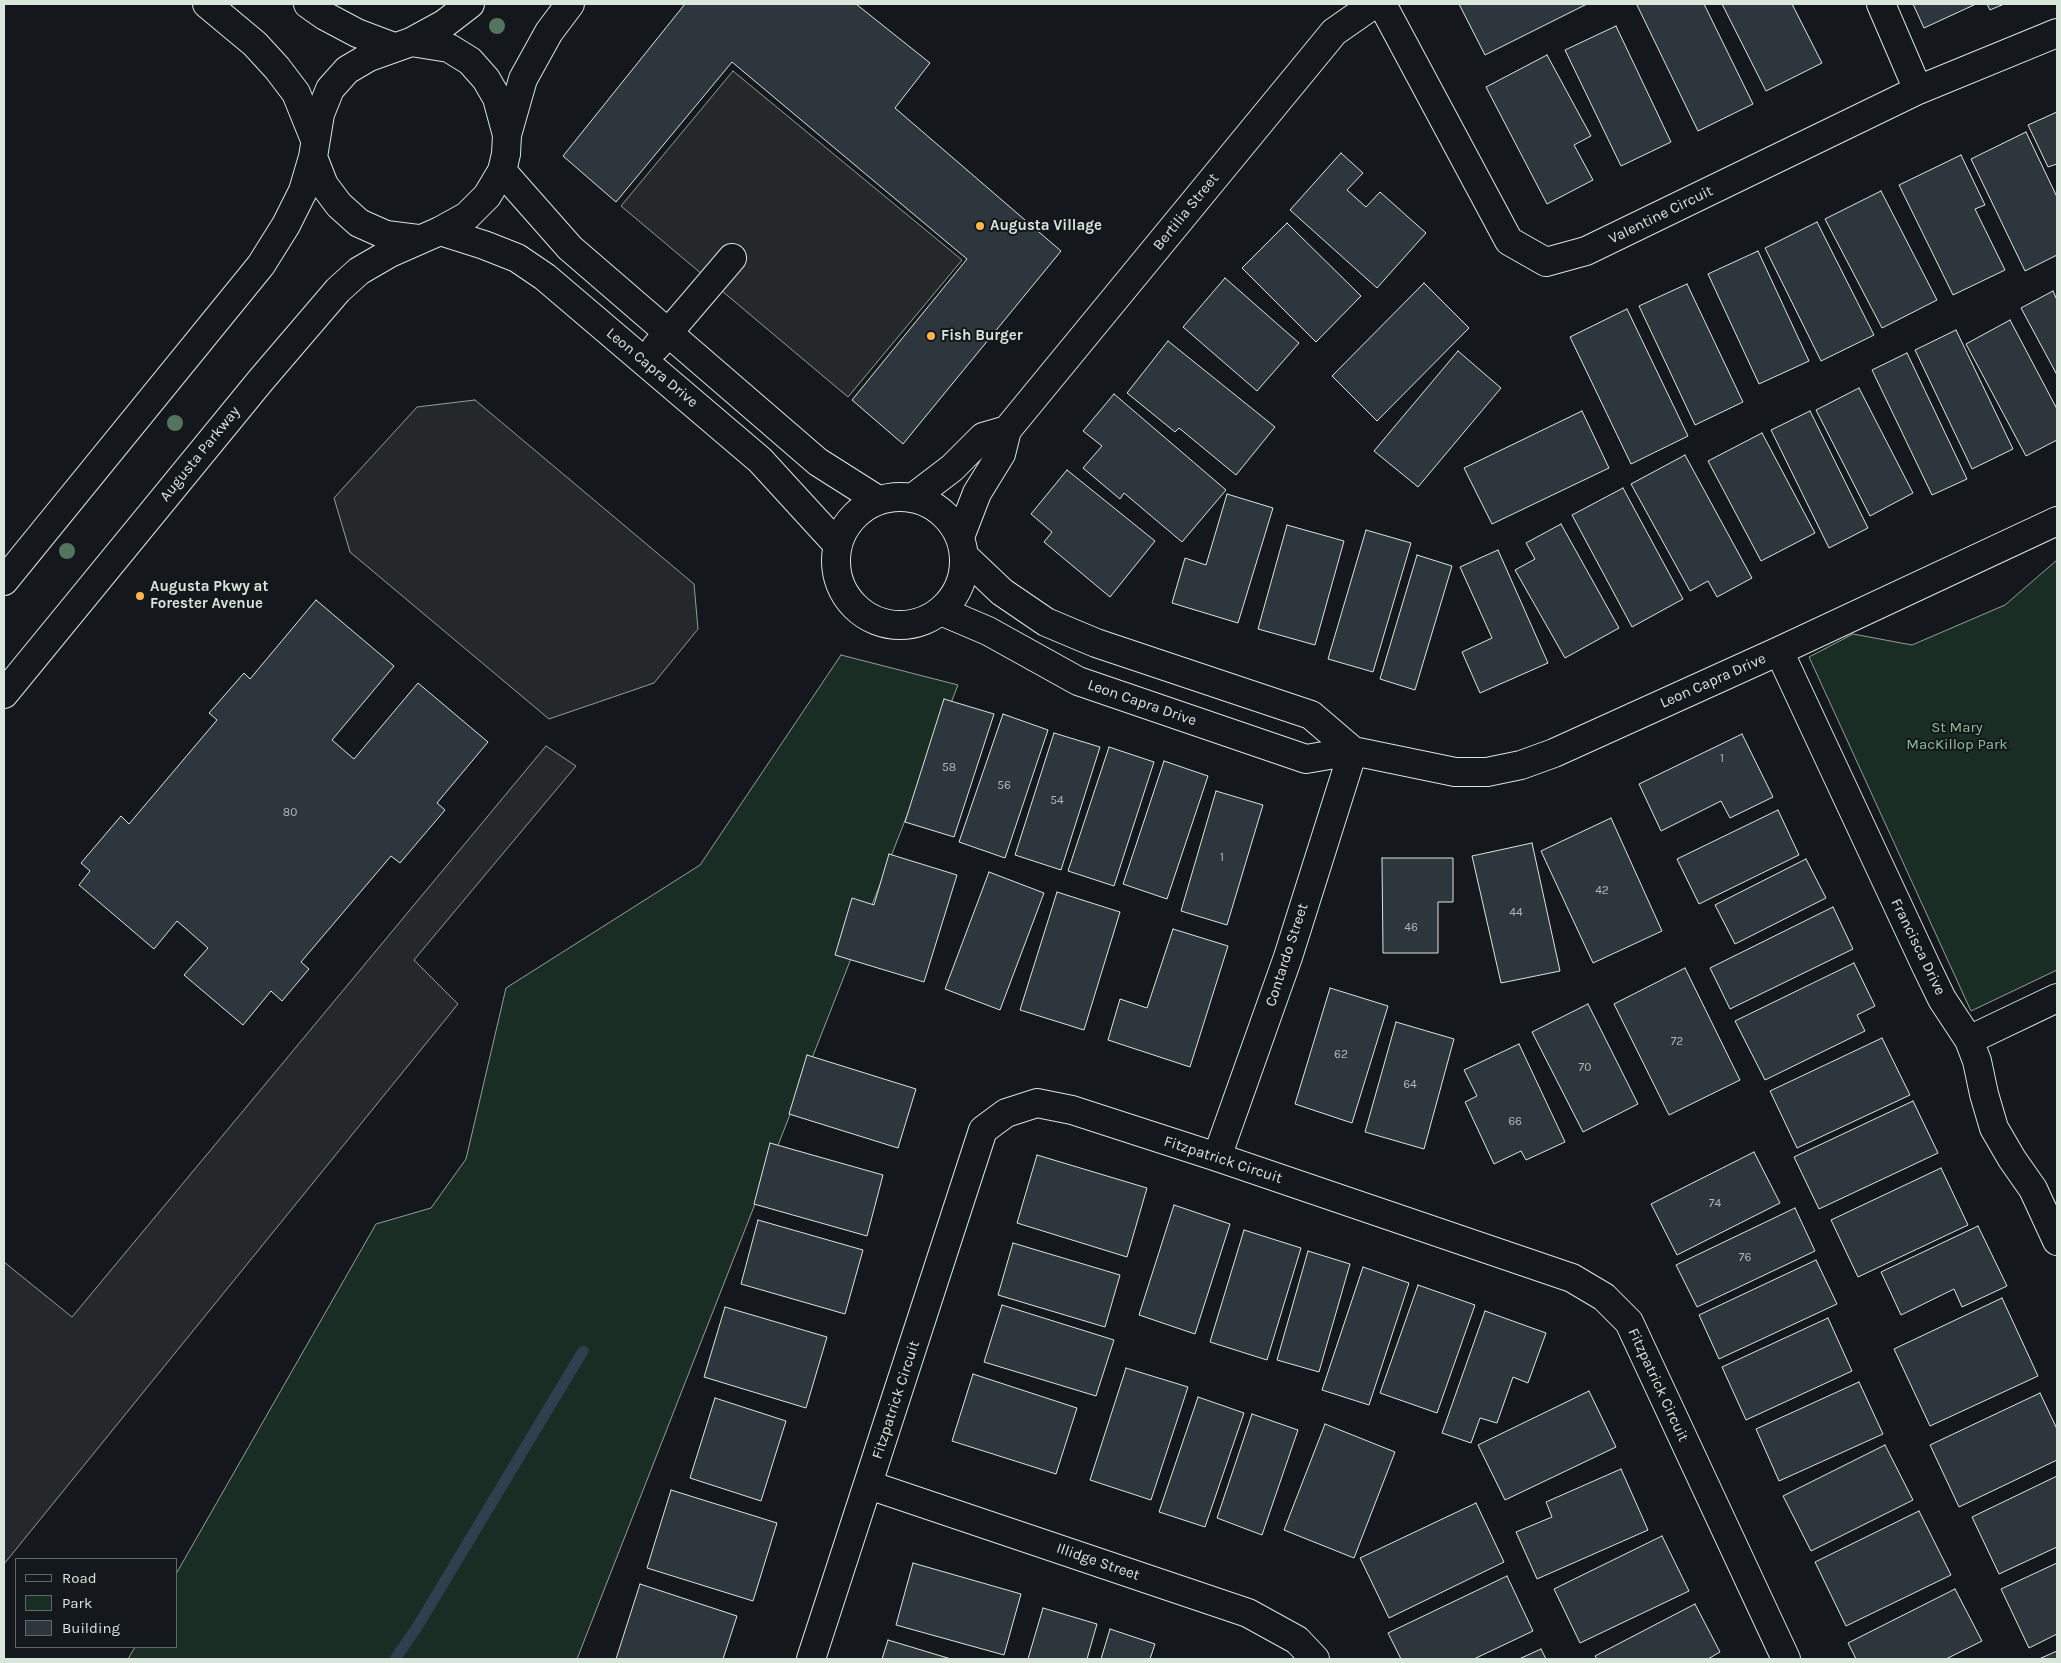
<!DOCTYPE html>
<html>
<head>
<meta charset="utf-8">
<style>
  body { margin:0 }
  #map { position:relative; width:2061px; height:1663px; overflow:hidden; background:#14181c; font-family:Karla,sans-serif }
  canvas { display:block }
  .frame { position:absolute; inset:0; border:5px solid #d8e6dc; pointer-events:none }
  .legend { position:absolute; left:15px; top:1558px; width:162px; height:90px; box-sizing:border-box; background:#14181c; border:1px solid #626a69; margin:0; padding:6px 9px; list-style:none; font-size:15px; color:#d8e6dc }
  .legend li { display:flex; align-items:center; gap:10px; height:25px }
  .legend b { width:25px; border:1px solid #626a69 }
</style>
</head>
<body>
<div id="map">
<canvas width="2061" height="1663"></canvas>
<div class="frame"></div>
<ul class="legend">
<li><b style="height:6px;background:#14181c"></b>Road</li>
<li><b style="height:14px;background:#1a2d24"></b>Park</li>
<li><b style="height:14px;background:#2c363c"></b>Building</li>
</ul>
</div>
<script>
const context = document.querySelector('canvas').getContext('2d');
context.lineJoin = 'round';
function paint(path, color) { context.fillStyle = color; context.fill(path, 'evenodd'); }
const toPath = rows => new Path2D(rows.map(r => 'M' + r).join(''));
function strokePath(path, color, width, dash) { context.strokeStyle = color; context.lineWidth = width; context.lineCap = dash ? 'butt' : 'round'; context.setLineDash(dash || []); context.stroke(path); }
function write(font, color, halo, rows, align = 'center') {
  context.font = font + ' Karla,sans-serif'; context.lineWidth = 4; context.setLineDash([]); context.textBaseline = 'middle'; context.strokeStyle = halo; context.fillStyle = color; for (const [text, x, y, turn = 0] of rows) {
    context.save(); context.translate(x, y); context.rotate((+turn || 0) * Math.PI / 180); context.textAlign = isNaN(turn) ? turn : align; if (halo) context.strokeText(text, 0, 0); context.fillText(text, 0, 0); context.restore();
  }
}
const green = toPath([
  [2057,560,2057,970,1971,1011,1809,657,1853,634,1912,645,2005,605,2057,560],
  [841,655,958,685,577,1659,128,1659,135,1647,176,1647,176,1574,376,1224,431,1208,466,1159,506,988,700,865,841,655]
]);
paint(green, '#1a2d24');
strokePath(green, '#939e99', 1);
const parking = toPath([
  [733,71,962,260,848,397,621,206,733,71],
  [475,400,694,584,698,629,654,683,549,719,350,552,334,498,417,407,475,400],
  [546,746,576,766,414,960,458,1004,4,1564,4,1262,72,1317,546,746]
]);
paint(parking, '#24282b');
strokePath(parking, '#939e99', 1);
strokePath(toPath([
  [395,1659,419,1624,583,1351]
]), '#2f3f4d', 11);
const building = toPath([
  [685,4,856,4,930,63,895,108,1061,251,903,444,852,400,967,259,732,62,616,202,563,156,685,4],
  [1459,4,1587,4,1485,55,1459,4],
  [1639,4,1704,4,1753,104,1698,131,1637,5,1639,4],
  [1722,4,1792,4,1822,63,1766,91,1722,4],
  [1913,4,1976,4,1924,28,1913,4],
  [1987,4,2004,4,1990,10,1987,4],
  [1616,26,1671,142,1621,166,1565,50,1616,26],
  [1547,55,1591,136,1574,145,1593,180,1547,204,1486,87,1547,55],
  [2057,112,2057,164,2048,167,2028,125,2057,112],
  [2026,132,2057,197,2057,255,2025,271,1971,159,2026,132],
  [1341,153,1363,173,1347,190,1366,207,1380,192,1426,233,1377,288,1290,210,1341,153],
  [1961,155,1985,205,1975,209,2005,270,1953,295,1899,185,1961,155],
  [1881,191,1937,300,1882,328,1825,219,1881,191],
  [1817,222,1874,335,1821,361,1765,248,1817,222],
  [1287,223,1361,296,1316,342,1242,268,1287,223],
  [1758,251,1809,361,1759,384,1708,274,1758,251],
  [1225,278,1299,343,1257,391,1183,327,1225,278],
  [1424,283,1469,328,1377,421,1332,376,1424,283],
  [1687,284,1743,402,1695,425,1639,306,1687,284],
  [2053,291,2057,300,2057,375,2021,308,2053,291],
  [1627,309,1688,436,1631,464,1570,337,1627,309],
  [2010,320,2057,409,2057,440,2026,456,1966,344,2010,320],
  [1956,330,2013,449,1972,469,1915,350,1956,330],
  [1168,341,1275,427,1236,475,1179,428,1175,432,1127,393,1168,341],
  [1458,351,1501,388,1418,487,1374,451,1458,351],
  [1907,353,1967,479,1932,495,1872,370,1907,353],
  [1859,388,1913,493,1870,516,1816,410,1859,388],
  [1114,394,1226,490,1182,542,1124,493,1120,499,1083,468,1102,446,1083,431,1114,394],
  [1582,411,1609,468,1492,524,1464,468,1582,411],
  [1810,411,1868,528,1829,548,1771,430,1810,411],
  [1762,433,1815,533,1761,561,1708,461,1762,433],
  [1685,455,1752,578,1717,597,1708,581,1690,591,1631,484,1685,455],
  [1067,470,1155,541,1110,597,1044,542,1052,532,1031,514,1067,470],
  [1623,488,1683,599,1632,627,1572,515,1623,488],
  [1227,494,1273,508,1238,623,1172,603,1185,558,1206,565,1227,494],
  [1561,524,1619,628,1565,658,1515,570,1535,559,1526,543,1561,524],
  [1287,525,1344,541,1315,645,1258,629,1287,525],
  [1366,530,1411,543,1373,672,1328,659,1366,530],
  [1498,550,1548,663,1480,693,1462,652,1492,638,1460,567,1498,550],
  [1417,555,1452,566,1415,690,1380,679,1417,555],
  [316,600,394,666,332,740,354,759,418,683,488,742,437,803,445,810,400,863,391,856,301,962,309,969,282,1001,271,991,243,1025,184,975,208,948,177,921,154,949,79,885,90,871,81,863,121,816,129,824,217,720,209,713,244,673,250,679,316,600],
  [944,699,994,714,954,837,905,822,944,699],
  [1003,714,1048,730,1005,858,959,842,1003,714],
  [1054,733,1100,747,1061,870,1015,855,1054,733],
  [1742,734,1773,797,1730,818,1721,801,1661,831,1639,784,1742,734],
  [1109,747,1154,762,1114,886,1068,871,1109,747],
  [1164,761,1208,776,1167,899,1123,884,1164,761],
  [1216,791,1263,805,1227,925,1181,911,1216,791],
  [1778,810,1799,855,1699,904,1677,859,1778,810],
  [1611,818,1662,931,1593,963,1541,851,1611,818],
  [1532,843,1560,971,1501,983,1472,856,1532,843],
  [889,854,957,875,924,982,835,955,852,898,874,905,889,854],
  [1382,858,1453,858,1453,902,1438,902,1438,953,1383,953,1382,858],
  [1806,859,1826,898,1735,944,1715,905,1806,859],
  [989,872,1044,893,1000,1010,945,989,989,872],
  [1057,892,1120,912,1084,1030,1020,1010,1057,892],
  [1833,907,1853,949,1730,1009,1710,968,1833,907],
  [1173,929,1228,946,1190,1067,1108,1040,1120,999,1147,1008,1173,929],
  [1854,963,1875,1006,1857,1015,1865,1031,1765,1080,1735,1021,1854,963],
  [1685,968,1740,1080,1669,1115,1614,1004,1685,968],
  [1330,988,1388,1006,1352,1123,1295,1104,1330,988],
  [1588,1004,1638,1104,1583,1132,1532,1032,1588,1004],
  [1396,1022,1454,1039,1424,1149,1365,1132,1396,1022],
  [1882,1038,1910,1095,1797,1148,1770,1091,1882,1038],
  [1519,1044,1565,1142,1526,1160,1521,1151,1494,1164,1465,1102,1477,1096,1464,1070,1519,1044],
  [807,1055,916,1089,898,1148,789,1114,807,1055],
  [1913,1101,1938,1153,1819,1209,1794,1157,1913,1101],
  [770,1143,883,1175,867,1236,754,1204,770,1143],
  [1754,1152,1780,1203,1677,1255,1651,1204,1754,1152],
  [1037,1155,1147,1188,1127,1257,1017,1223,1037,1155],
  [1941,1168,1968,1225,1858,1277,1831,1220,1941,1168],
  [1174,1205,1230,1224,1195,1334,1139,1315,1174,1205],
  [1795,1208,1815,1251,1697,1307,1676,1265,1795,1208],
  [758,1220,863,1250,845,1314,741,1284,758,1220],
  [1978,1226,2007,1286,1962,1307,1954,1289,1901,1315,1881,1272,1978,1226],
  [1244,1230,1301,1248,1267,1360,1210,1342,1244,1230],
  [1013,1243,1120,1275,1105,1327,998,1295,1013,1243],
  [1308,1251,1350,1264,1319,1372,1277,1360,1308,1251],
  [1816,1260,1837,1304,1719,1359,1699,1315,1816,1260],
  [1363,1267,1409,1283,1369,1405,1322,1390,1363,1267],
  [1418,1285,1475,1305,1437,1413,1380,1393,1418,1285],
  [2002,1298,2038,1376,1930,1426,1894,1349,2002,1298],
  [1002,1305,1114,1340,1096,1396,984,1362,1002,1305],
  [725,1307,827,1337,806,1408,704,1377,725,1307],
  [1485,1311,1546,1333,1528,1383,1513,1377,1497,1423,1480,1418,1471,1443,1442,1433,1485,1311],
  [1828,1318,1852,1371,1746,1420,1722,1367,1828,1318],
  [1126,1368,1188,1387,1151,1500,1090,1480,1126,1368],
  [973,1374,1077,1408,1056,1474,952,1441,973,1374],
  [1859,1382,1883,1434,1779,1481,1756,1429,1859,1382],
  [1589,1391,1616,1447,1505,1500,1478,1445,1589,1391],
  [2040,1393,2057,1429,2057,1460,1959,1507,1930,1445,2040,1393],
  [1198,1397,1244,1413,1205,1527,1159,1512,1198,1397],
  [715,1398,786,1421,761,1501,690,1478,715,1398],
  [1252,1414,1298,1430,1262,1535,1217,1518,1252,1414],
  [1325,1424,1395,1452,1354,1558,1284,1530,1325,1424],
  [1885,1445,1913,1500,1811,1551,1783,1496,1885,1445],
  [1621,1469,1648,1530,1537,1579,1516,1532,1552,1517,1546,1502,1621,1469],
  [2057,1476,2057,1547,1999,1574,1972,1517,2057,1476],
  [671,1490,777,1523,753,1601,647,1568,671,1490],
  [1476,1503,1504,1562,1389,1618,1360,1558,1476,1503],
  [1919,1511,1951,1575,1846,1626,1815,1562,1919,1511],
  [1662,1536,1689,1591,1580,1643,1554,1589,1662,1536],
  [913,1563,1021,1594,1004,1655,896,1625,913,1563],
  [2057,1563,2057,1634,2029,1648,2001,1589,2057,1563],
  [1507,1576,1533,1631,1474,1659,1401,1659,1388,1633,1507,1576],
  [640,1584,737,1616,723,1659,616,1659,640,1584],
  [1955,1589,1982,1641,1946,1659,1856,1659,1848,1643,1955,1589],
  [1695,1604,1720,1652,1708,1659,1597,1659,1595,1656,1695,1604],
  [1043,1608,1097,1624,1087,1659,1028,1659,1043,1608],
  [1110,1629,1155,1644,1150,1659,1101,1659,1110,1629],
  [888,1640,951,1659,882,1659,888,1640],
  [1541,1649,1546,1659,1519,1659,1541,1649],
  [2057,1651,2057,1659,2039,1659,2057,1651]
]);
paint(building, '#2c363c');
strokePath(building, '#d8e6dc', 1);
const minor = toPath([
  [207,4,255,44,277,68,296,93,315,140],
  [308,4,325,16,357,33,394,47],
  [1382,4,1509,241,1546,262,1586,251,1918,90,2057,33],
  [1881,4,1918,90],
  [502,171,570,248,818,462,878,500],
  [440,231,484,245,517,258,545,277,760,460,837,544],
  [656,347,732,258],
  '836 561a64 64 0 1 1 128 0a64 64 0 1 1-128 0Z',
  [914,497,952,468,983,437,1007,430],
  [960,537,977,493,1001,454,1007,430,1334,32,1374,4],
  [964,556,1002,592,1046,622,1096,643,1311,715,1353,751],
  [941,611,988,631,1078,681,1306,759,1353,751,1455,772,1487,772,1521,765,1554,753,1779,651,2057,521],
  [1779,651,1926,966,1942,999,1969,1040,1977,1061,1984,1094,1994,1128,2012,1159,2033,1189,2057,1241],
  [1969,1040,2057,998],
  [1217,1157,1288,957,1353,751],
  [869,1485,1248,1613,1297,1640,1315,1659],
  [811,1659,983,1130,1006,1113,1037,1103,1072,1110,1217,1157,1572,1278,1604,1297,1629,1322,1786,1659]
]);
const major = toPath([
  [411,42,444,24,470,4],
  [507,135,523,79,549,32,570,4],
  [4,581,261,265,286,225,303,191,313,157],
  [4,694,261,380,338,290,359,271,390,253,440,231,467,216,487,196,502,171,506,154,507,135,497,98,486,79,470,61,449,48,411,42,369,57,347,70,330,89,320,114,313,157,324,185,339,205,359,223,386,235,418,239]
]);
strokePath(minor, '#d8e6dc', 30);
strokePath(major, '#d8e6dc', 30);
strokePath(minor, '#14181c', 28);
strokePath(major, '#14181c', 28);
context.fillStyle = '#55745f';
for (const [x, y] of [
  [497,26],
  [175,423],
  [67,551]
]) { context.beginPath(); context.arc(x, y, 8, 0, 2 * Math.PI); context.fill(); }
for (const [x, y, r, color] of [
  [980,226,5,"#ffb74d"],
  [931,336,5,"#ffb74d"],
  [140,596,5,"#ffb74d"]
]) { const dot = new Path2D(); dot.arc(x, y, r, 0, 2 * Math.PI); context.fillStyle = color; context.fill(dot); strokePath(dot, '#14181c', 2); }
write('12px', '#adbab4', null, [
  ["1",1722,759],
  ["58",949,768],
  ["56",1004,786],
  ["54",1057,801],
  ["80",290,813],
  ["1",1222,858],
  ["42",1602,891],
  ["44",1516,913],
  ["46",1411,928],
  ["72",1677,1042],
  ["62",1341,1055],
  ["70",1585,1068],
  ["64",1410,1085],
  ["66",1515,1122],
  ["74",1715,1204],
  ["76",1745,1258]
]);
write('15px', '#d8e6dc', '#14181c', [
  ["Bertilia Street",1186,212,-51],
  ["Valentine Circuit",1661,215,-26],
  ["Leon Capra Drive",652,368,40],
  ["Augusta Parkway",200,454,-51],
  ["Leon Capra Drive",1713,681,-24],
  ["Leon Capra Drive",1142,703,19],
  ["Francisca Drive",1918,947,64],
  ["Contardo Street",1287,955,-72],
  ["Fitzpatrick Circuit",1223,1160,18],
  ["Fitzpatrick Circuit",1658,1385,65],
  ["Fitzpatrick Circuit",896,1400,-72],
  ["Illidge Street",1098,1562,19]
]);
write('bold 15px', '#d8e6dc', '#14181c', [
  ["Augusta Village",990,226],
  ["Fish Burger",941,336],
  ["Augusta Pkwy at",150,587],
  ["Forester Avenue",150,604]
], 'left');
write('15px', '#8ac095', '#14181c', [
  ["St Mary",1957,728],
  ["MacKillop Park",1957,745]
]);
</script>
</body>
</html>
